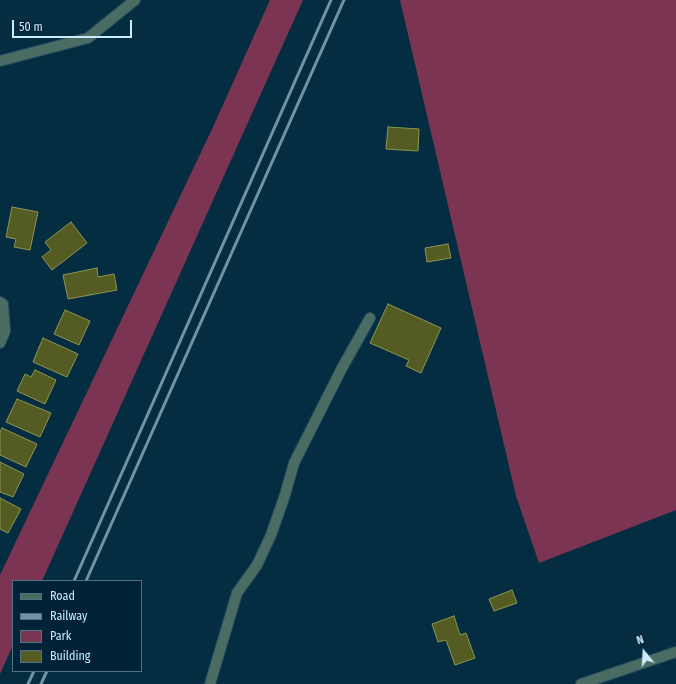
<!DOCTYPE html>
<html>
<head>
<meta charset="utf-8">
<style>
  body { margin:0 }
  #map { position:relative; width:676px; height:684px; overflow:hidden; background:#052d41; font-family:"Fira Sans Condensed",sans-serif }
  canvas { display:block }
  .legend { position:absolute; left:12px; top:580px; width:130px; height:92px; box-sizing:border-box; background:#002337; border:1px solid #527285; margin:0; padding:5px 7px; list-style:none; font-size:12px; color:#cde9fa }
  .legend li { display:flex; align-items:center; gap:8px; height:20px }
  .legend b { width:20px; border:1px solid #527285 }
  .north { position:absolute; left:624px; top:632px; width:40px; height:40px; -webkit-text-stroke:3px #002337; paint-order:stroke; rotate:342deg; font-size:11px; font-weight:700; line-height:16px; text-align:center; color:#cde9fa }
  .north::after { content:''; display:block; margin:auto; width:14px; height:18px; background:#cde9fa; clip-path:polygon(50% 0,100% 100%,50% 72%,0 100%) }
  .scale { position:absolute; left:12px; top:20px; width:120px; height:18px; box-sizing:border-box; border:2px solid #cde9fa; border-top:0; padding-left:5px; font-size:12px; line-height:14px; white-space:nowrap; color:#cde9fa; -webkit-text-stroke:3px #002337; paint-order:stroke }
</style>
</head>
<body>
<div id="map">
<canvas width="676" height="684"></canvas>
<ul class="legend">
<li><b style="height:5px;background:#4a6c63"></b>Road</li>
<li><b style="height:5px;background:#7293a5"></b>Railway</li>
<li><b style="height:11px;background:#7b3553"></b>Park</li>
<li><b style="height:11px;background:#555c23"></b>Building</li>
</ul>
<div class="north">N</div>
<div class="scale">50 m</div>
</div>
<script>
const context = document.querySelector('canvas').getContext('2d');
context.lineJoin = 'round';
function paint(path, color) { context.fillStyle = color; context.fill(path, 'evenodd'); }
const toPath = rows => new Path2D(rows.map(r => 'M' + r).join(''));
function strokePath(path, color, width, dash) { context.strokeStyle = color; context.lineWidth = width; context.lineCap = dash ? 'butt' : 'round'; context.setLineDash(dash || []); context.stroke(path); }
paint(toPath([
  [270,0,303,0,42,581,13,581,13,645,0,674,0,575,213,127],
  [400,0,676,0,676,510,539,563,516,496]
]), '#7b3553');
const building = toPath([
  [388,127,419,129,418,151,386,149,388,127],
  [12,207,38,212,30,250,14,247,16,239,6,237,12,207],
  [71,222,87,243,52,270,42,257,51,250,45,242,71,222],
  [448,244,451,258,427,262,425,248,448,244],
  [97,268,98,277,114,274,117,290,68,299,63,275,97,268],
  [388,304,441,328,421,373,406,366,409,360,370,343,388,304],
  [65,310,90,321,79,345,54,334,65,310],
  [43,338,78,354,67,377,33,362,43,338],
  [35,370,56,380,45,404,17,391,25,374,31,377,35,370],
  [17,399,51,413,40,437,6,422,17,399],
  [2,428,37,444,26,467,0,455,0,432,2,428],
  [0,462,24,474,13,497,0,492,0,462],
  [0,498,21,509,8,533,0,529,0,498],
  [512,590,517,603,494,611,489,599,512,590],
  [454,616,460,635,466,633,475,658,455,665,446,640,438,642,432,624,454,616]
]);
paint(building, '#555c23');
strokePath(building, '#8d9651', 1);
const minor = toPath([
  [0,61,88,38,135,0],
  [0,302,3,304,5,331,0,343],
  [210,684,237,593,257,565,271,535,285,495,294,463,342,368,370,318],
  [581,684,676,652]
]);
strokePath(minor, '#254b5f', 12);
strokePath(minor, '#4a6c63', 10);
strokePath(toPath([
  [74,581,331,0],
  [86,581,344,0],
  [28,684,34,671],
  [41,684,47,671]
]), '#7293a5', 3);
</script>
</body>
</html>
